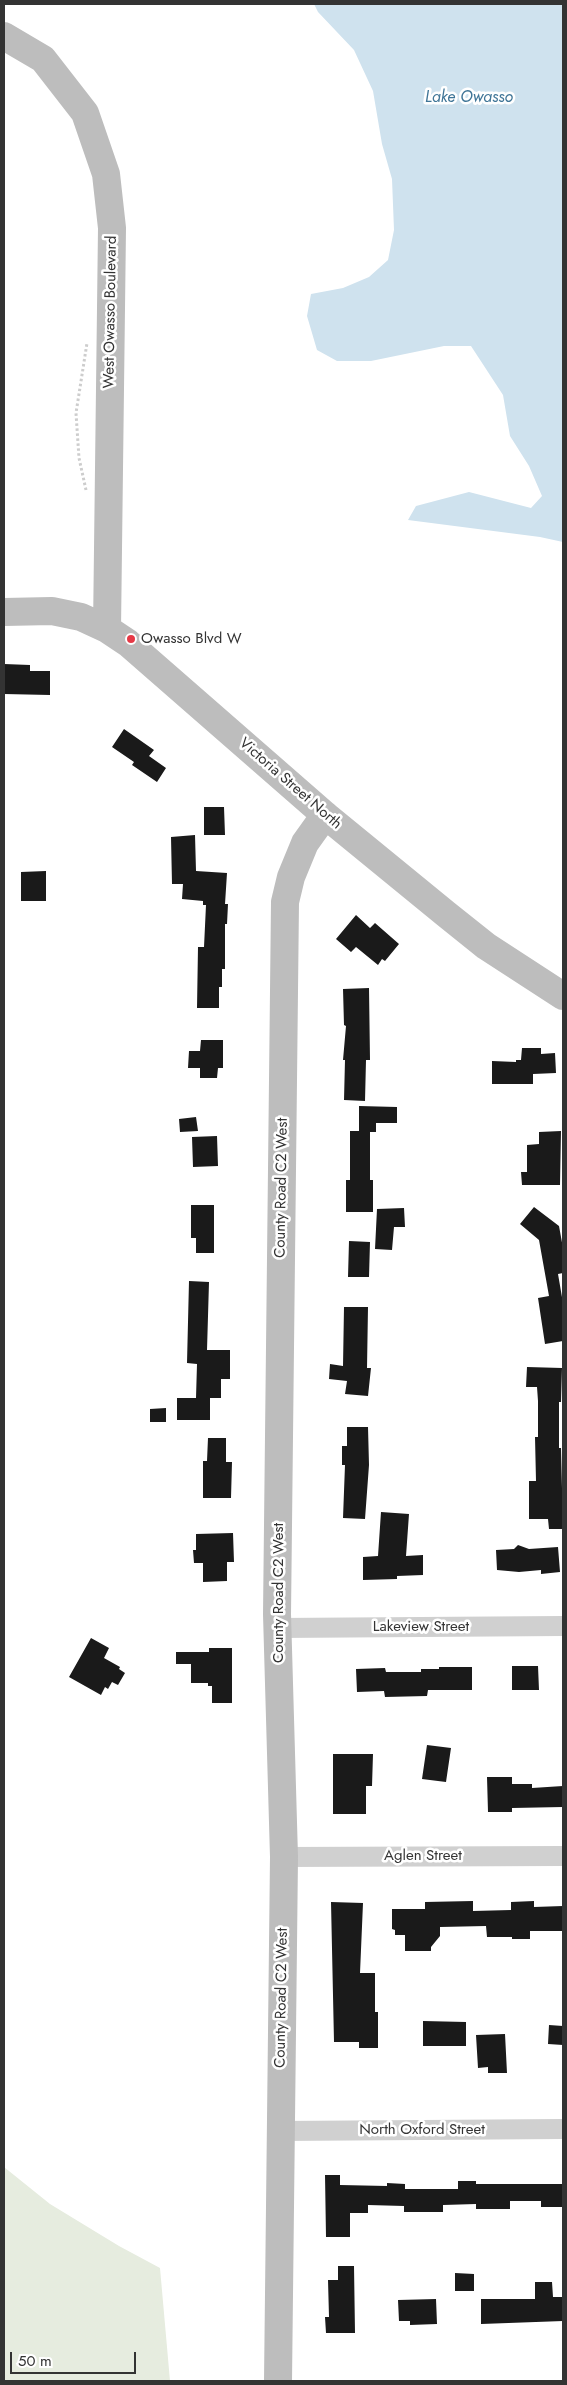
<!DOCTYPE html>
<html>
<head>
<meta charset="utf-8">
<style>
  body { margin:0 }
  #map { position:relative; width:567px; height:2385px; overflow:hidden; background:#fff; font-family:Jost,sans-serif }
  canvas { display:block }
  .frame { position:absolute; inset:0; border:5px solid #333; pointer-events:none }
  .scale { position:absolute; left:10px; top:2352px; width:126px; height:22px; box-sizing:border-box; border:2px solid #333; border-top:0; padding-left:6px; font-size:15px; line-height:18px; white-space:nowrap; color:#333; -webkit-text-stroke:4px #fff; paint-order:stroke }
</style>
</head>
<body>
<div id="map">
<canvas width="567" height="2385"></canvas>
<div class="frame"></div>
<div class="scale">50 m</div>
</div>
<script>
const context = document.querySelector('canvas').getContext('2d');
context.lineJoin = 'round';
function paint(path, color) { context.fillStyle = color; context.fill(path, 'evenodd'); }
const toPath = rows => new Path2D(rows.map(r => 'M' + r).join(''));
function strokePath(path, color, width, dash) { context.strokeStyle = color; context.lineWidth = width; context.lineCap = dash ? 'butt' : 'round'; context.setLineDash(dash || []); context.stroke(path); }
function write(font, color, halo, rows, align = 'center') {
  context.font = font + ' Jost,sans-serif'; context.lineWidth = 5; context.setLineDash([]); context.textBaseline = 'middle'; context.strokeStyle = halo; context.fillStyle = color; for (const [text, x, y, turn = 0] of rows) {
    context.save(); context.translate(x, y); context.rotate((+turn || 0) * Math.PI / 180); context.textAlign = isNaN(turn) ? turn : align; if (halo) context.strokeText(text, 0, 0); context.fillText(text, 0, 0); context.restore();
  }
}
paint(toPath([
  [4,2167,50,2204,119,2246,160,2268,170,2381,4,2381]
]), '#e6ecdf');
paint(toPath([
  [314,4,563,4,563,542,540,537,408,520,416,506,469,492,531,508,542,496,529,466,510,436,503,395,471,346,444,346,371,361,337,361,317,350,307,316,311,294,343,288,369,277,388,260,394,230,392,179,382,144,373,91,354,50,318,12]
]), '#cfe2ee');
paint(toPath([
  [4,664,30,665,30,671,50,671,50,695,4,694],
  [124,729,154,750,149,756,166,768,157,782,132,765,134,762,112,747],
  [204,807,224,807,225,835,204,835],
  [195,835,196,871,227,873,225,904,228,904,227,924,225,924,225,969,222,969,222,987,219,987,219,1008,197,1008,198,947,204,947,206,905,203,905,203,901,182,899,183,884,172,884,171,837],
  [46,871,46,901,21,901,21,872],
  [356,915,370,928,375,923,399,944,385,961,382,959,378,965,356,947,351,952,336,939],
  [369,988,370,1060,366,1060,365,1101,344,1100,345,1060,343,1060,346,1026,344,1025,343,989],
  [201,1040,223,1040,223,1068,218,1068,217,1078,200,1078,200,1068,188,1068,189,1051,200,1051],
  [522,1048,541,1048,541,1054,555,1053,556,1073,533,1074,533,1084,492,1084,492,1061,516,1062,516,1060,521,1060],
  [359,1106,397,1107,397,1123,376,1123,376,1132,370,1132,370,1180,373,1180,373,1212,346,1212,346,1180,350,1180,350,1131,359,1131],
  [196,1117,198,1131,180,1132,179,1119],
  [561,1131,560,1185,522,1185,521,1172,527,1172,527,1145,539,1144,539,1132],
  [217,1136,218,1166,193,1167,192,1137],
  [191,1205,214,1205,214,1253,196,1253,196,1238,191,1238],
  [534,1207,559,1226,563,1248,563,1273,558,1274,563,1303,563,1341,545,1344,538,1298,549,1296,539,1240,520,1224],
  [404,1208,405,1227,394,1227,392,1250,375,1249,377,1209],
  [349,1241,370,1242,369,1277,348,1277],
  [189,1281,209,1282,207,1350,230,1350,230,1379,221,1379,221,1398,210,1398,210,1420,177,1420,177,1398,196,1398,197,1364,187,1363],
  [344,1307,368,1307,367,1368,371,1368,368,1396,345,1394,347,1381,329,1379,330,1364,343,1366],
  [527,1367,562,1368,561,1402,559,1402,559,1448,561,1448,563,1529,549,1529,548,1519,529,1519,529,1481,536,1481,535,1437,538,1437,538,1401,537,1387,526,1387],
  [166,1408,166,1422,150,1422,150,1409],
  [347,1427,368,1427,369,1465,365,1519,343,1518,345,1465,342,1465,342,1446,347,1446],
  [208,1438,226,1438,226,1462,232,1462,231,1498,203,1498,203,1461,207,1461],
  [381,1512,409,1514,406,1556,423,1555,423,1575,397,1576,397,1579,363,1580,363,1557,378,1556],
  [233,1533,234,1562,227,1562,227,1581,203,1582,203,1563,194,1563,193,1550,196,1550,196,1534],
  [518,1545,529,1549,558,1547,560,1572,541,1574,541,1570,519,1572,497,1570,496,1550,514,1549],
  [91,1638,109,1648,104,1658,120,1667,119,1669,125,1673,118,1685,112,1682,108,1689,105,1687,101,1695,69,1677],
  [209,1648,232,1648,232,1703,212,1703,212,1686,208,1686,208,1683,191,1683,191,1664,176,1664,176,1652,209,1652],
  [512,1666,538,1666,539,1690,512,1690],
  [439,1667,472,1667,472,1690,428,1690,427,1696,385,1697,384,1691,357,1692,356,1669,385,1668,386,1672,421,1672,421,1669,439,1669],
  [427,1745,451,1748,446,1782,422,1779],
  [333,1754,373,1754,372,1786,366,1786,366,1814,333,1814],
  [487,1777,512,1777,512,1784,532,1784,532,1788,563,1786,563,1807,512,1808,512,1812,488,1812],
  [473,1901,473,1911,511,1910,511,1902,534,1901,534,1907,563,1906,563,1931,530,1931,530,1939,512,1939,512,1937,487,1937,486,1926,440,1927,440,1936,431,1947,431,1951,405,1951,405,1935,395,1935,395,1930,392,1929,392,1909,425,1909,425,1902],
  [331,1902,363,1903,360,1973,375,1973,375,2012,378,2012,378,2048,359,2048,359,2042,334,2042],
  [423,2021,466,2022,466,2046,423,2046],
  [549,2025,563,2026,563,2045,548,2044],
  [505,2034,507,2073,488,2073,488,2067,478,2068,476,2035],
  [325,2175,340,2175,340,2185,387,2186,387,2183,405,2184,405,2189,458,2189,458,2181,476,2181,476,2184,563,2184,563,2207,541,2207,541,2201,510,2201,510,2209,476,2209,476,2204,443,2205,443,2212,404,2212,404,2206,368,2205,368,2213,350,2213,350,2237,326,2237],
  [338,2266,354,2266,355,2333,326,2333,325,2317,329,2317,328,2280,338,2280],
  [455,2273,474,2274,474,2291,455,2291],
  [535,2282,552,2282,553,2297,563,2297,563,2321,481,2324,481,2299,535,2299],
  [436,2299,437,2324,410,2325,410,2321,399,2321,398,2300]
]), '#1a1a1a');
strokePath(toPath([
  [86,490,79,458,76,413,87,343]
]), '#cdcdcd', 3, [2.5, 2.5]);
strokePath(toPath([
  [278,1628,563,1626],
  [284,1857,563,1856],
  [281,2131,563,2129]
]), '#d0d0d0', 20);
strokePath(toPath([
  [4,36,43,59,85,113,106,174,112,228,107,629],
  [4,612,52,611,81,617,107,629,128,643,325,815,446,914,486,946,563,996],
  [278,2381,284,1857,277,1614,285,902,291,877,305,843,325,815]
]), '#bdbdbd', 28);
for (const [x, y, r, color] of [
  [131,639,5,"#e63946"]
]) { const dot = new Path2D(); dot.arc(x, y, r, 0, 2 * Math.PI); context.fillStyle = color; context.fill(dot); strokePath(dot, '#fff', 2); }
write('15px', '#333', '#fff', [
  ["West Owasso Boulevard",111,312,-89],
  ["Victoria Street North",290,784,41],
  ["County Road C2 West",282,1188,-89],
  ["County Road C2 West",279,1593,-90],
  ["Lakeview Street",421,1627],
  ["Aglen Street",423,1856],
  ["County Road C2 West",282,1998,-89],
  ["North Oxford Street",422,2130]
]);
write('15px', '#333', '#fff', [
  ["Owasso Blvd W",141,639]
], 'left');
write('italic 16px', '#3f7597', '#fff', [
  ["Lake Owasso",469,98]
]);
</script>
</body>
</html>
